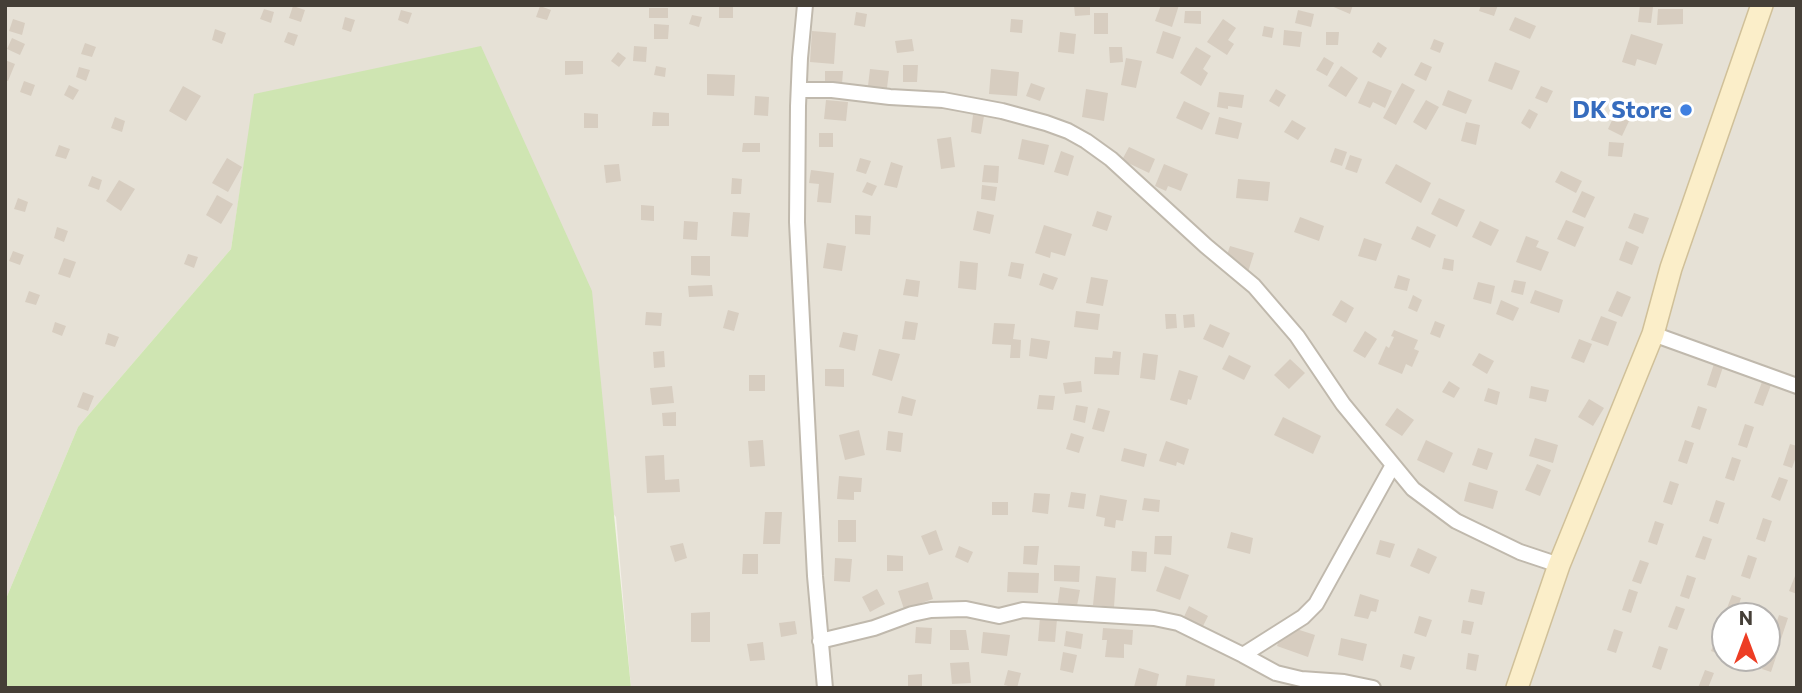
<!DOCTYPE html>
<html>
<head>
<meta charset="utf-8">
<style>
  body { margin:0 }
  #map { position:relative; width:1802px; height:693px; overflow:hidden; background:#f3efe7; font-family:Commissioner,sans-serif }
  canvas { display:block }
  .frame { position:absolute; inset:0; border:7px solid #453f37; pointer-events:none }
  .north { position:absolute; left:1711px; top:602px; width:70px; height:70px; box-sizing:border-box; background:#fff; border:2px solid #b5b2af; border-radius:50%; rotate:0deg; font-size:19px; font-weight:700; line-height:28px; text-align:center; color:#453f37 }
  .north::after { content:''; display:block; margin:auto; width:24px; height:32px; background:#ed3d24; clip-path:polygon(50% 0,100% 100%,50% 72%,0 100%) }
</style>
</head>
<body>
<div id="map">
<canvas width="1802" height="693"></canvas>
<div class="frame"></div>
<div class="north">N</div>
</div>
<script>
const context = document.querySelector('canvas').getContext('2d');
context.lineJoin = 'round';
function paint(path, color) { context.fillStyle = color; context.fill(path, 'evenodd'); }
const toPath = rows => new Path2D(rows.map(r => 'M' + r).join(''));
function strokePath(path, color, width, dash) { context.strokeStyle = color; context.lineWidth = width; context.lineCap = dash ? 'butt' : 'round'; context.setLineDash(dash || []); context.stroke(path); }
function write(font, color, halo, rows, align = 'center') {
  context.font = font + ' Commissioner,sans-serif'; context.lineWidth = 7; context.setLineDash([]); context.textBaseline = 'middle'; context.strokeStyle = halo; context.fillStyle = color; for (const [text, x, y, turn = 0] of rows) {
    context.save(); context.translate(x, y); context.rotate((+turn || 0) * Math.PI / 180); context.textAlign = isNaN(turn) ? turn : align; if (halo) context.strokeText(text, 0, 0); context.fillText(text, 0, 0); context.restore();
  }
}
paint(toPath([
  [5,5,1797,5,1797,688,631,688,616,517,255,94,231,249,78,427,5,601],
  [1725,616,1767,616,1767,658,1725,658]
]), '#e6e1d6');
paint(toPath([
  [481,46,592,291,631,688,5,688,5,601,78,427,231,249,254,94]
]), '#cfe5b2');
paint(toPath([
  [719,5,733,5,733,18,719,18],
  [1074,5,1090,5,1090,15,1075,16],
  [1161,5,1179,5,1172,27,1155,21],
  [1329,5,1353,5,1350,14],
  [1481,5,1498,5,1494,16,1479,11],
  [1640,5,1653,7,1651,23,1638,22],
  [293,6,305,10,301,22,289,18],
  [540,6,551,10,547,20,536,17],
  [649,8,668,8,668,18,649,18],
  [264,9,274,12,271,23,260,19],
  [1658,9,1683,9,1683,24,1657,25],
  [401,10,412,13,408,24,398,20],
  [1298,10,1314,14,1311,27,1295,23],
  [1185,11,1201,11,1201,24,1184,23],
  [856,12,867,14,865,27,854,25],
  [1094,13,1108,13,1108,34,1094,34],
  [692,15,702,17,699,27,689,24],
  [345,17,355,20,351,32,342,29],
  [1515,17,1536,26,1530,39,1509,30],
  [13,19,25,23,22,35,9,31],
  [1011,19,1023,20,1022,33,1010,32],
  [1223,19,1236,28,1228,40,1234,44,1227,55,1207,42],
  [654,24,669,25,668,39,654,39],
  [1264,26,1274,28,1272,38,1262,36],
  [215,29,226,33,222,44,212,40],
  [1284,30,1302,32,1300,47,1283,45],
  [812,31,836,33,834,64,810,62],
  [1163,31,1181,37,1173,59,1156,53],
  [288,32,298,35,294,46,284,42],
  [1060,32,1076,34,1074,54,1058,52],
  [1326,32,1339,32,1338,45,1326,45],
  [1631,34,1663,44,1656,65,1637,59,1635,66,1622,62],
  [12,38,25,44,20,55,7,49],
  [912,39,914,51,897,53,895,41],
  [1434,39,1444,43,1440,53,1430,49],
  [1378,42,1387,48,1381,58,1372,52],
  [85,43,96,47,92,57,81,54],
  [634,46,647,47,646,62,633,61],
  [1109,47,1122,47,1123,62,1110,63],
  [1196,47,1211,56,1203,69,1208,73,1201,86,1180,73],
  [618,52,626,58,619,67,611,61],
  [1324,57,1334,63,1327,76,1316,70],
  [1126,58,1142,61,1136,88,1121,85],
  [5,60,15,64,8,81,5,80],
  [565,61,583,61,583,74,565,75],
  [1421,62,1432,67,1426,81,1414,75],
  [1495,62,1520,71,1512,90,1488,81],
  [903,65,918,65,917,82,903,82],
  [656,66,666,68,665,77,654,75],
  [1341,66,1358,78,1346,97,1328,86],
  [79,67,90,70,86,81,76,77],
  [870,69,889,71,887,88,868,86],
  [991,69,1019,72,1017,96,989,94],
  [825,71,843,71,842,84,825,84],
  [707,74,735,75,734,96,707,95],
  [24,81,35,85,31,96,20,92],
  [1368,81,1392,91,1385,108,1373,102,1370,108,1358,103],
  [1031,83,1045,88,1040,101,1026,96],
  [1402,83,1415,90,1396,125,1383,118],
  [69,85,79,90,73,100,64,95],
  [183,86,201,96,186,121,169,111],
  [1541,86,1553,91,1547,103,1535,98],
  [1086,89,1108,93,1104,121,1082,117],
  [1276,89,1286,95,1279,107,1269,101],
  [1448,90,1472,100,1466,114,1442,105],
  [1219,92,1244,95,1242,108,1228,106,1228,109,1217,107],
  [755,96,769,97,768,116,754,115],
  [826,100,848,102,846,121,824,119],
  [1426,100,1439,107,1426,130,1413,122],
  [1184,101,1210,113,1202,130,1176,118],
  [1529,109,1538,114,1530,129,1521,123],
  [653,112,669,113,669,126,652,126],
  [584,113,598,114,598,128,584,128],
  [1615,114,1629,121,1622,136,1608,129],
  [973,115,984,116,981,134,971,132],
  [115,117,125,121,122,132,111,128],
  [1219,117,1242,123,1238,139,1215,134],
  [1292,120,1306,128,1298,140,1284,132],
  [1466,122,1480,125,1476,145,1461,141],
  [819,133,833,133,833,147,819,147],
  [951,137,955,167,941,169,937,139],
  [1022,139,1049,145,1044,165,1018,159],
  [1609,142,1624,143,1622,157,1608,156],
  [743,143,760,143,760,152,742,152],
  [59,145,70,149,66,159,55,156],
  [1129,147,1155,159,1149,173,1122,160],
  [1335,148,1347,152,1342,166,1330,162],
  [1061,151,1074,156,1068,176,1054,172],
  [1350,155,1362,159,1357,173,1345,169],
  [227,158,242,167,228,192,212,183],
  [860,158,871,161,866,174,856,171],
  [891,162,903,166,897,188,884,185],
  [619,164,621,181,606,183,604,165],
  [1164,164,1188,174,1181,191,1168,186,1166,191,1155,186],
  [1396,164,1431,183,1421,203,1385,183],
  [984,165,999,166,998,183,982,182],
  [811,170,834,173,831,203,817,202,819,184,809,183],
  [1561,171,1582,181,1576,193,1555,182],
  [92,176,102,180,99,190,88,186],
  [732,178,742,179,741,194,731,194],
  [1238,179,1270,182,1268,201,1236,198],
  [119,180,135,189,121,211,106,201],
  [867,182,877,186,872,196,862,192],
  [982,185,997,187,995,201,981,199],
  [1582,191,1595,197,1585,218,1572,212],
  [217,195,233,204,221,224,206,215],
  [18,198,28,202,25,212,14,209],
  [1439,198,1465,210,1457,227,1431,214],
  [641,205,654,206,654,221,641,220],
  [977,211,994,215,990,234,973,230],
  [1097,211,1112,216,1107,231,1092,226],
  [733,212,750,213,748,237,731,236],
  [1634,213,1649,218,1643,234,1628,228],
  [855,215,871,216,870,235,855,234],
  [1300,217,1324,226,1319,241,1294,232],
  [1566,220,1584,227,1575,247,1557,239],
  [684,221,698,222,697,240,683,239],
  [1480,221,1499,230,1491,246,1472,237],
  [1044,225,1072,234,1065,256,1051,252,1050,258,1035,253],
  [1417,226,1436,235,1430,248,1411,239],
  [57,227,68,231,64,242,54,238],
  [1526,236,1539,241,1536,247,1549,252,1541,271,1516,262],
  [1364,238,1382,244,1376,261,1358,256],
  [1626,241,1639,247,1632,265,1619,260],
  [827,243,846,246,842,271,823,268],
  [1230,246,1254,253,1248,272,1238,268,1236,274,1222,270],
  [13,251,24,255,20,265,9,261],
  [188,254,198,257,194,268,184,264],
  [691,256,710,256,710,276,691,275],
  [64,258,76,262,70,278,58,274],
  [1444,258,1454,260,1453,271,1442,269],
  [960,261,978,263,976,290,958,288],
  [1011,262,1024,264,1021,279,1008,276],
  [1043,273,1058,278,1053,290,1039,285],
  [1398,275,1410,279,1407,291,1394,288],
  [1091,277,1108,280,1103,306,1086,303],
  [906,279,920,281,918,297,903,295],
  [1514,280,1526,282,1523,295,1511,292],
  [1478,282,1495,286,1491,304,1473,299],
  [712,285,713,296,689,297,688,286],
  [1535,290,1563,300,1559,313,1530,303],
  [29,291,40,295,36,305,25,302],
  [1617,291,1631,297,1622,317,1608,311],
  [1413,295,1422,300,1417,312,1408,308],
  [1341,300,1354,308,1346,323,1332,315],
  [1501,300,1519,308,1513,321,1496,314],
  [728,310,739,313,734,331,723,328],
  [1076,311,1100,314,1098,330,1074,327],
  [646,312,662,313,661,326,645,325],
  [1165,314,1176,314,1177,328,1166,329],
  [1194,314,1195,327,1184,328,1183,315],
  [1601,316,1617,322,1608,346,1591,340],
  [905,321,918,323,915,340,902,339],
  [1435,321,1445,325,1440,338,1430,334],
  [55,322,66,326,62,336,52,332],
  [994,323,1015,324,1013,339,1021,340,1020,358,1010,358,1011,345,992,344],
  [1210,324,1230,333,1223,348,1203,339],
  [1394,330,1418,340,1414,349,1419,351,1412,367,1406,364,1402,374,1378,364,1386,346,1389,348,1394,337,1391,336],
  [1365,331,1377,339,1365,358,1353,351],
  [843,332,858,335,855,351,839,347],
  [108,333,119,337,115,347,105,344],
  [1031,338,1050,341,1047,359,1029,356],
  [1579,339,1592,344,1584,363,1571,358],
  [879,349,900,354,892,381,872,375],
  [664,351,665,367,654,368,653,352],
  [1113,351,1121,352,1119,375,1094,374,1095,357,1112,358],
  [1143,353,1158,355,1155,380,1140,378],
  [1479,353,1494,361,1487,374,1472,365],
  [1229,355,1251,366,1244,380,1222,369],
  [1290,359,1305,373,1289,389,1274,375],
  [1714,364,1723,367,1716,388,1707,385],
  [825,369,844,369,844,387,825,386],
  [1179,370,1198,376,1191,400,1188,399,1187,405,1170,400],
  [749,375,765,375,765,391,749,391],
  [1081,381,1082,392,1065,394,1063,383],
  [1449,381,1460,388,1454,398,1442,392],
  [1762,382,1771,385,1763,406,1754,403],
  [672,386,674,403,652,405,650,388],
  [1531,386,1549,390,1546,402,1529,398],
  [1488,388,1500,392,1497,405,1484,401],
  [83,392,94,396,88,411,77,407],
  [1039,395,1055,396,1053,410,1037,409],
  [902,396,916,400,912,416,898,413],
  [1589,399,1604,408,1593,426,1578,417],
  [1076,405,1088,407,1085,423,1073,420],
  [1698,406,1707,409,1700,430,1691,427],
  [1098,408,1110,411,1104,432,1092,429],
  [1397,408,1414,420,1402,436,1385,425],
  [676,412,676,426,663,426,662,413],
  [1283,417,1321,436,1313,454,1274,435],
  [1745,424,1754,427,1747,448,1738,445],
  [859,430,865,455,845,460,839,435],
  [888,431,903,433,901,452,886,450],
  [1071,433,1084,437,1079,453,1066,449],
  [1535,438,1558,445,1553,463,1529,456],
  [763,440,765,466,750,467,748,441],
  [1426,440,1453,453,1444,473,1417,460],
  [1685,440,1694,443,1687,464,1678,461],
  [1166,441,1189,449,1184,465,1177,462,1176,466,1159,461],
  [1790,444,1797,446,1797,454,1792,468,1783,465],
  [1124,448,1147,454,1144,467,1121,461],
  [1478,448,1493,453,1487,470,1472,465],
  [664,455,665,480,679,479,680,492,647,493,645,456],
  [1732,457,1741,460,1734,481,1725,478],
  [1537,464,1551,470,1540,496,1525,490],
  [839,476,862,478,861,492,854,492,854,500,837,499],
  [1779,477,1788,480,1780,501,1771,497],
  [1670,481,1679,484,1672,505,1663,502],
  [1469,482,1498,491,1493,509,1464,501],
  [1071,492,1086,494,1084,509,1068,507],
  [1034,493,1050,494,1048,514,1032,512],
  [1100,495,1127,500,1123,521,1116,520,1115,528,1104,526,1105,518,1096,516],
  [1144,498,1160,500,1159,512,1142,510],
  [1716,500,1725,503,1718,524,1709,521],
  [992,502,1008,502,1008,515,992,515],
  [765,512,782,512,780,544,763,544],
  [1763,518,1772,521,1765,542,1756,539],
  [838,520,856,520,856,542,838,542],
  [1655,521,1664,524,1657,545,1648,542],
  [936,530,943,550,929,555,921,536],
  [1231,532,1253,538,1250,554,1227,548],
  [1155,536,1172,536,1171,555,1154,554],
  [1703,536,1712,539,1705,560,1695,557],
  [1380,540,1395,544,1390,558,1376,554],
  [683,543,687,558,675,562,670,546],
  [959,546,973,552,968,563,955,557],
  [1024,546,1039,546,1037,565,1023,564],
  [1418,548,1437,557,1429,574,1410,566],
  [1132,551,1147,552,1146,572,1131,571],
  [743,554,758,554,758,574,742,574],
  [887,555,903,556,903,571,887,571],
  [1748,555,1757,558,1750,579,1741,576],
  [835,558,852,559,850,582,834,581],
  [1640,560,1649,563,1641,584,1632,581],
  [1054,565,1080,566,1079,582,1054,581],
  [1165,566,1189,575,1180,600,1156,591],
  [1797,571,1797,594,1789,591],
  [1008,572,1039,573,1038,593,1007,592],
  [1687,575,1696,578,1689,599,1680,596],
  [1096,576,1116,578,1114,607,1093,605],
  [928,582,933,599,904,609,898,591],
  [1060,587,1080,590,1076,611,1057,609],
  [877,589,885,604,870,612,862,597],
  [1471,589,1485,592,1482,605,1468,602],
  [1629,589,1638,592,1631,613,1622,610],
  [1360,594,1379,600,1376,612,1371,611,1368,619,1354,616],
  [1732,595,1741,598,1735,616,1724,616],
  [1189,606,1208,616,1201,630,1182,621],
  [1676,606,1685,609,1677,630,1668,627],
  [710,612,710,642,691,642,691,613],
  [1779,615,1788,618,1781,639,1772,636],
  [1419,616,1432,620,1426,637,1414,633],
  [1040,617,1057,619,1055,642,1038,641],
  [1463,620,1474,622,1471,635,1461,633],
  [795,621,797,634,781,637,779,623],
  [1284,625,1315,635,1308,657,1277,646],
  [916,627,932,628,931,644,915,643],
  [1103,628,1133,630,1132,645,1124,644,1124,658,1105,657,1107,640,1102,640],
  [1614,629,1623,632,1616,653,1607,650],
  [950,630,966,630,969,650,950,650],
  [1066,631,1083,634,1081,649,1064,646],
  [1719,631,1725,633,1725,642,1721,655,1711,651],
  [983,632,1010,635,1007,656,981,653],
  [1341,638,1367,644,1363,661,1338,655],
  [763,642,765,660,750,661,747,644],
  [1659,646,1668,649,1661,670,1652,667],
  [1769,648,1778,651,1771,672,1762,669,1766,658,1767,658],
  [1063,652,1077,655,1073,673,1060,670],
  [1468,653,1479,655,1476,671,1466,669],
  [1403,654,1415,657,1411,670,1400,667],
  [969,662,971,683,952,684,950,663],
  [1139,668,1159,674,1156,688,1134,687],
  [1008,670,1021,673,1017,688,1004,685],
  [1705,670,1714,673,1708,688,1698,688],
  [922,674,922,688,908,688,908,675],
  [1187,675,1215,679,1214,688,1185,688]
]), '#d7cdc0');
const minor = toPath([
  [805,5,800,58,798,106,797,222,815,576,825,688],
  [799,90,832,90,890,97,943,100,1002,111,1046,123,1068,131,1086,141,1111,159,1206,246,1254,286,1297,336,1343,404,1413,489,1456,521,1520,552,1559,565],
  [1653,334,1797,386],
  [820,641,874,628,912,614,931,610,966,609,999,616,1023,610,1154,618,1178,623,1243,655,1276,673,1301,679,1344,682,1373,688],
  [1243,655,1303,617,1316,604,1393,465]
]);
const secondary = toPath([
  [1517,688,1559,565,1653,334,1671,268,1762,5]
]);
strokePath(minor, '#c0b9ad', 18);
strokePath(secondary, '#d0c099', 24);
strokePath(minor, '#fff', 14);
strokePath(secondary, '#fbeec9', 21);
for (const [x, y, r, color] of [
  [1686,110,7,"#3f7fe0"]
]) { const dot = new Path2D(); dot.arc(x, y, r, 0, 2 * Math.PI); context.fillStyle = color; context.fill(dot); strokePath(dot, '#fff', 2.5); }
write('bold 24px', '#366cbe', '#fff', [
  ["DK Store",1672,110]
], 'right');
</script>
</body>
</html>
